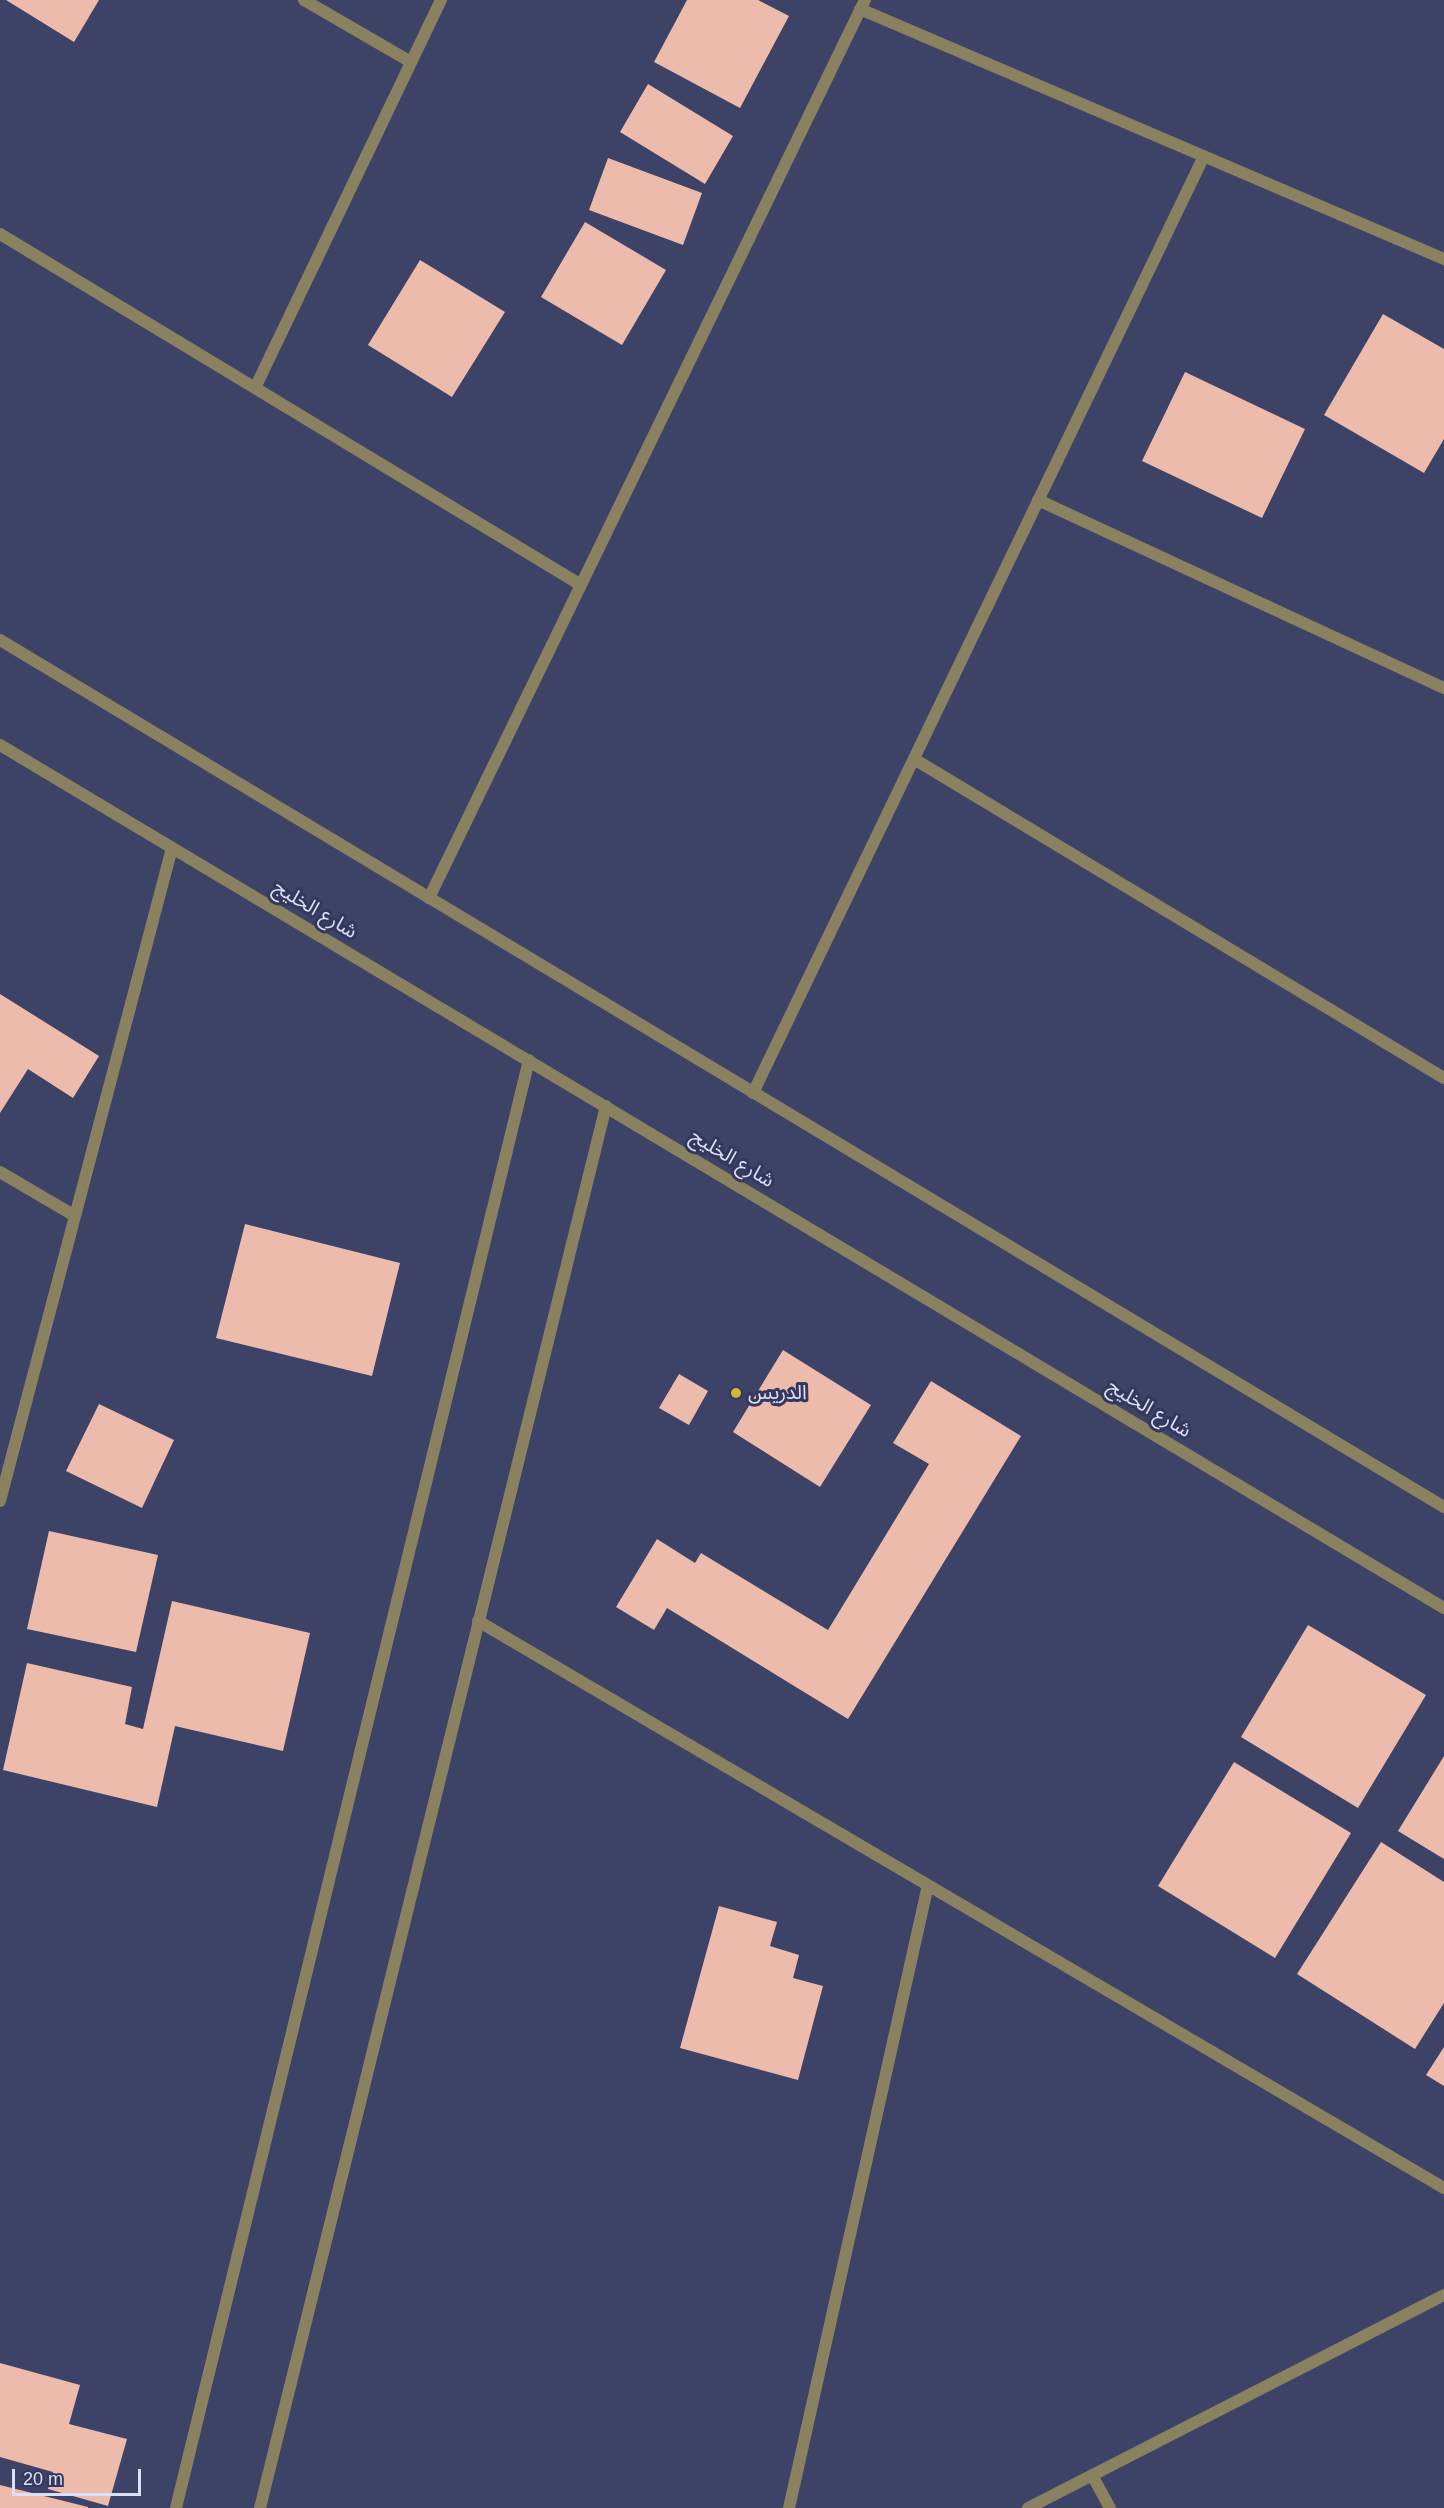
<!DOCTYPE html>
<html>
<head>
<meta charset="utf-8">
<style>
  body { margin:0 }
  #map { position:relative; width:1444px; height:2508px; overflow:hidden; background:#3d4267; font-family:Helvetica,sans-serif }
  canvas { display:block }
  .scale { position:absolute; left:12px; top:2469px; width:129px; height:27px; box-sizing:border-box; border:3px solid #dbe0f7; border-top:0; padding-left:8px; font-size:18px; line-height:21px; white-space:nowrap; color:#dbe0f7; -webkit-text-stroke:4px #33385c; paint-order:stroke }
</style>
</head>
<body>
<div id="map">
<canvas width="1444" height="2508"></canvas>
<div class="scale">20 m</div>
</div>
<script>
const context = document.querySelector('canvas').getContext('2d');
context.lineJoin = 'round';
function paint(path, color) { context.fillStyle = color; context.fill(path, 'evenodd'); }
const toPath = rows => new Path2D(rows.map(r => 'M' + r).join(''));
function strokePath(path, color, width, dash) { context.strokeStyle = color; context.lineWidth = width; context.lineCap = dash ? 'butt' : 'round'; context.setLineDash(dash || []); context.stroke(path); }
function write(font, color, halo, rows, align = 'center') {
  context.font = font + ' Helvetica,"Noto Sans Arabic",sans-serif'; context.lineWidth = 6; context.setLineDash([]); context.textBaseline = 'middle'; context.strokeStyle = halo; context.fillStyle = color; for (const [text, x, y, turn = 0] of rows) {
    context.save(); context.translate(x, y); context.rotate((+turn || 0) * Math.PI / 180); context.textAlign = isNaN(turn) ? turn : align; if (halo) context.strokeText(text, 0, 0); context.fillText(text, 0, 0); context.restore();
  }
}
paint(toPath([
  [6,0,99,0,74,42],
  [687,0,758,0,789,16,740,108,654,62],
  [648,84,733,136,705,184,620,132],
  [608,158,702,193,683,245,589,210],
  [585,222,666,270,622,345,541,297],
  [420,260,505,312,452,397,368,345],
  [1383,314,1444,349,1444,439,1424,473,1324,415],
  [1185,372,1305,429,1262,518,1142,461],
  [0,994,99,1056,73,1098,28,1069,0,1113],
  [245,1224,400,1263,372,1376,216,1338],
  [783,1350,871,1405,820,1487,733,1432],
  [679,1374,708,1391,689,1425,659,1408],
  [931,1381,1021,1436,848,1719,667,1608,654,1630,616,1607,657,1539,695,1563,701,1553,828,1630,929,1464,893,1443],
  [99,1404,174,1440,142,1508,66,1471],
  [49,1531,158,1555,136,1652,27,1629],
  [172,1601,310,1633,283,1751,175,1726,157,1807,3,1770,27,1663,132,1687,125,1724,143,1729],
  [1308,1625,1426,1695,1358,1808,1241,1737],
  [1444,1756,1444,1859,1398,1831],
  [1234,1762,1351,1833,1275,1958,1158,1886],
  [1381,1842,1444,1882,1444,2003,1415,2049,1297,1974],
  [719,1906,777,1922,770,1946,799,1955,793,1978,823,1986,798,2080,680,2048],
  [1444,2047,1444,2086,1426,2075],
  [0,2363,80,2385,69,2424,127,2439,108,2506,48,2489,53,2472,0,2457],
  [0,2485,88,2507,88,2508,0,2508]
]), '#edbbab');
strokePath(toPath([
  [304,0,411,62],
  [860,9,1444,259],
  [0,234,581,585],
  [255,388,441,0],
  [1038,500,1444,688],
  [914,759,1444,1078],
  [429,898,865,0],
  [753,1093,1204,156],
  [0,1172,75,1216],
  [0,1501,172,848],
  [478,1621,1444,2188],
  [1092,2475,1110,2508],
  [789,2508,928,1885],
  [1028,2508,1444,2295]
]), '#89815f', 12);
strokePath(toPath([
  [0,640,1444,1507],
  [0,745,1444,1608],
  [176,2508,529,1060],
  [260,2508,606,1106]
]), '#89815f', 12);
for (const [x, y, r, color] of [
  [736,1393,6,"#d1b736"]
]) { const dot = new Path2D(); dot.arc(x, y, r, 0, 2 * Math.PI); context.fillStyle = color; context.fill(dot); strokePath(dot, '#33385c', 2); }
write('20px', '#dbe0f7', '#33385c', [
  ["شارع الخليج",315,910,31],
  ["شارع الخليج",732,1159,31],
  ["شارع الخليج",1149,1409,31]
]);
write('20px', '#dbe0f7', '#33385c', [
  ["الدريس",748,1393]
], 'left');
</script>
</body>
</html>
